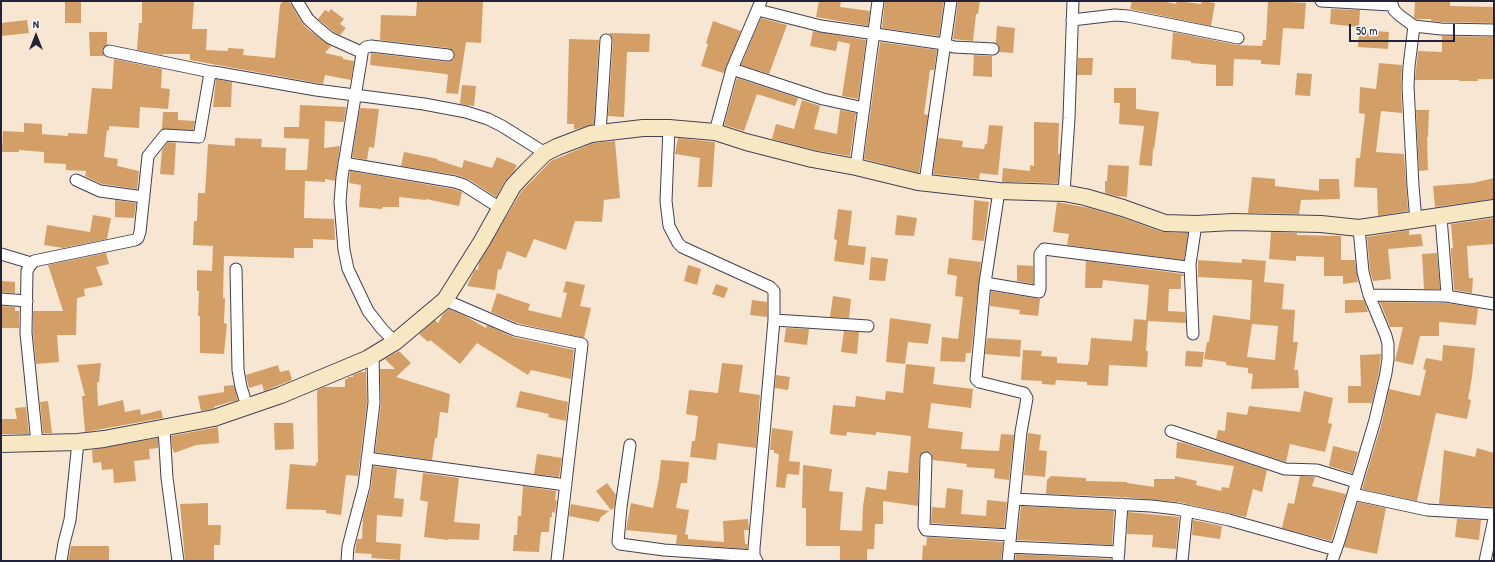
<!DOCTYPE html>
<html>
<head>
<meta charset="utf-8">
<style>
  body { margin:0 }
  #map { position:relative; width:1495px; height:562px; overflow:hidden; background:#f7e7d2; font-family:"Patrick Hand",sans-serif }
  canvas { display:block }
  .frame { position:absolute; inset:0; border:2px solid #22223b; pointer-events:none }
  .north { position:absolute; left:16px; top:16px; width:40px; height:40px; -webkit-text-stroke:3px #fff; paint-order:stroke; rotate:0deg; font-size:11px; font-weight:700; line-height:16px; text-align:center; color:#22223b }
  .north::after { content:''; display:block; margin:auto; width:14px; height:18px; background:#22223b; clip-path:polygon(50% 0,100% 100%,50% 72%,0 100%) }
  .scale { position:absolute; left:1349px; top:24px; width:106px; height:18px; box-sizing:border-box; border:2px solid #22223b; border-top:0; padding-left:5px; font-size:12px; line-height:14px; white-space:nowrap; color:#22223b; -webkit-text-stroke:3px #fff; paint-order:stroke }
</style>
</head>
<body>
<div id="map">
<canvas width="1495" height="562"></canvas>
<div class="frame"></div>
<div class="north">N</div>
<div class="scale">50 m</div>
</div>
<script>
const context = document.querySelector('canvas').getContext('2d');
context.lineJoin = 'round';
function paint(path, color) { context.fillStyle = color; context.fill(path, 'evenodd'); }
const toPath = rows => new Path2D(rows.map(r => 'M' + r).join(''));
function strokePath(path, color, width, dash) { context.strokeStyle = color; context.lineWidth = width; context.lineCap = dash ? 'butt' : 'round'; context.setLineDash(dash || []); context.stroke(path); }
paint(toPath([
  [65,1,81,1,81,23,65,23],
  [142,1,194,1,192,29,207,29,206,50,228,51,228,48,244,49,243,55,275,58,280,5,283,1,289,1,302,23,309,30,331,46,325,53,343,57,343,59,354,61,351,80,325,75,323,84,317,83,190,60,190,54,163,54,163,55,137,50,139,23,142,23],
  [417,1,483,1,481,43,466,42,458,94,446,93,448,75,446,74,370,65,371,53,447,62,454,59,454,52,449,48,380,40,381,15,416,16],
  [819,1,841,1,840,7,870,11,868,26,816,17],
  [885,1,944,1,939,36,882,28],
  [958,1,980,1,978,14,976,14,973,41,953,39],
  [1132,1,1161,1,1176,4,1177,1,1201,4,1202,1,1215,3,1211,26,1130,9],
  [1268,1,1306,3,1304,29,1283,28,1280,65,1261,64,1261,60,1234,59,1233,86,1216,86,1216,65,1191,63,1191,61,1171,59,1173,32,1237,45,1262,46,1263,40,1266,40],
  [1415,1,1450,1,1450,6,1494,7,1494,23,1441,22,1431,21,1431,19,1416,19,1414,18],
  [331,9,344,19,340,24,346,28,340,35,334,32,318,19,325,10,329,12],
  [1331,9,1360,10,1359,27,1330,24],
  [761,18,787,25,769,74,741,65],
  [27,20,29,33,1,36,1,23],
  [713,21,741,31,724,73,701,66,708,44,706,43],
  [997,26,1015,28,1013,53,999,52,999,46,996,43],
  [1359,30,1389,32,1388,49,1358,47],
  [813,31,866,40,858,99,842,96,850,44,838,41,836,51,810,46],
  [89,32,107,32,107,44,104,47,102,50,104,56,90,56],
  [609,33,650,34,649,52,627,52,624,117,608,116,613,40],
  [1442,36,1494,37,1494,79,1478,79,1478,81,1459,81,1459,80,1415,80,1418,51,1442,52],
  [569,39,599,40,594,124,577,129,574,129,574,124,567,124],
  [880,42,937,50,934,70,930,70,924,114,928,115,919,173,864,159],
  [974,55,992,56,992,77,973,76],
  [1078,58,1093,58,1092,75,1077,75],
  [114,59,162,69,161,88,170,89,168,109,140,107,139,128,109,126,109,131,107,130,104,157,118,159,117,166,139,171,137,189,102,184,85,176,86,171,66,170,66,164,44,163,44,152,19,150,19,152,2,152,3,131,24,132,24,123,42,124,42,134,68,136,68,133,87,134,92,88,112,89],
  [1379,63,1402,65,1401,86,1402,113,1381,111,1376,152,1404,154,1408,211,1378,216,1377,188,1354,187,1356,158,1360,158,1365,114,1359,113,1360,87,1376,89],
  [1297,73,1312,74,1310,96,1295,95],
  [737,78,798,98,795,106,757,94,744,131,724,125],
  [216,79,232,82,231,107,213,107],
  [462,85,476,86,474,106,460,104],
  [1114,88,1136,88,1136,109,1159,112,1154,149,1153,148,1152,166,1139,165,1144,126,1119,124,1120,103,1114,103],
  [802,100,820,106,814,129,837,134,840,110,856,113,850,156,814,150,772,139,776,124,794,129],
  [300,105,346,107,344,122,325,121,324,148,340,146,335,181,325,179,325,182,305,181,304,218,334,219,335,240,313,239,313,248,294,248,294,258,224,256,223,298,225,298,224,323,227,324,224,354,200,353,200,316,198,316,199,291,197,291,197,270,212,271,213,246,193,245,194,221,197,221,198,193,205,193,208,144,235,146,235,138,262,139,261,147,286,148,285,170,307,170,309,139,284,138,284,127,299,127],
  [360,108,379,109,374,148,369,147,367,160,352,157],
  [1416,110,1429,110,1428,137,1427,137,1428,170,1419,171],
  [163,112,178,112,178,120,195,121,193,130,162,129],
  [1034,122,1059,123,1058,154,1060,154,1058,183,1002,182,1003,168,1030,171,1030,165,1034,166],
  [989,125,1003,126,998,175,980,173,979,179,933,174,938,138,963,141,962,147,984,149,985,144,987,144],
  [678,138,715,142,712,187,698,187,700,158,675,154],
  [615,141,620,198,604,200,602,222,575,221,566,250,534,239,526,258,507,251,501,270,498,269,495,290,467,286,475,269,478,270,479,263,521,192,551,161,593,143],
  [168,142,176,143,174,175,160,174,162,150],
  [404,152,438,159,437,160,462,168,464,160,492,168,497,157,517,165,514,171,505,181,496,197,468,179,457,175,401,166],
  [1108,165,1129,166,1127,197,1116,196,1105,193,1105,181,1107,181],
  [350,171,453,189,462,192,459,206,426,199,426,200,399,197,399,207,383,207,382,209,359,207,361,185,349,183],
  [1252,177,1275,179,1275,186,1319,191,1319,179,1339,179,1340,199,1301,200,1299,214,1248,213],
  [1494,178,1494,199,1435,207,1433,186,1473,183],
  [115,200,136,203,134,218,115,217],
  [974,200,989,202,984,241,972,240],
  [1057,202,1089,208,1120,217,1162,232,1188,233,1184,260,1067,245,1069,234,1053,232],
  [838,209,852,211,848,245,866,247,864,265,834,261,837,240,834,239],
  [93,215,111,218,107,239,63,248,44,245,47,225,90,232],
  [897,215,917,218,914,236,895,235],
  [1494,218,1494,244,1467,246,1469,278,1473,278,1472,293,1454,290,1451,252,1451,248,1453,248,1451,224],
  [1409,230,1409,235,1421,234,1423,246,1388,249,1391,279,1373,281,1370,271,1367,237],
  [1271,232,1297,233,1297,235,1341,236,1341,260,1355,260,1358,282,1343,284,1343,276,1324,276,1324,257,1296,256,1296,261,1269,259],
  [106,253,109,264,96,267,103,285,84,289,85,296,77,298,76,335,57,335,59,362,36,364,33,333,33,311,63,311,48,265],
  [1437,253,1440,289,1424,289,1422,254],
  [871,257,888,259,885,281,869,280],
  [949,258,981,262,971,353,966,353,965,362,940,361,942,337,958,339,963,297,955,296,957,276,947,274],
  [1242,259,1266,261,1264,282,1284,284,1282,309,1295,310,1293,342,1298,342,1294,370,1298,370,1299,388,1251,389,1253,374,1248,373,1248,368,1226,365,1226,362,1204,359,1207,342,1209,342,1213,315,1250,320,1252,280,1198,277,1198,260,1242,263],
  [1252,324,1278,326,1275,360,1247,357],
  [1086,261,1183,274,1184,276,1181,276,1181,289,1169,289,1168,311,1185,312,1186,323,1148,321,1146,351,1148,351,1147,367,1109,365,1108,386,1087,385,1087,382,1056,380,1055,385,1042,384,1042,381,1021,380,1023,350,1042,351,1041,356,1057,357,1057,363,1088,365,1088,362,1089,362,1091,338,1132,341,1134,319,1146,320,1149,285,1103,280,1102,288,1085,288],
  [688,265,701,269,697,285,684,281],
  [1017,265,1033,266,1033,284,1017,281],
  [1,281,15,282,15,293,1,292],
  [566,281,585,285,580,306,591,308,584,338,517,323,491,312,497,293,530,304,528,310,561,318,567,293,563,292],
  [716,284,728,288,724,298,712,294],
  [991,291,1040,299,1038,316,1019,314,1020,310,990,306],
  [833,296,851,299,849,318,830,317],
  [752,300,767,302,767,317,750,315],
  [1345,300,1364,300,1368,312,1345,313],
  [1380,302,1445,303,1478,308,1476,325,1439,322,1439,336,1420,336,1413,365,1395,361,1403,327,1390,327],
  [1,306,15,307,15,311,19,311,19,328,1,328],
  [449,309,467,317,486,328,487,325,513,337,574,350,571,379,531,370,528,375,477,343,460,364,430,340,428,342,419,334,435,320,438,323,443,314],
  [890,318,931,324,928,344,908,342,905,364,886,362],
  [786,328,809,329,807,345,784,342],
  [844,331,859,332,857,354,841,352],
  [987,338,1021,340,1020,357,985,354],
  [1443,345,1475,348,1472,377,1468,399,1471,400,1467,419,1436,413,1417,501,1362,489,1382,422,1389,389,1420,396,1426,370,1423,369,1426,358,1442,361],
  [399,351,411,363,396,377,450,394,448,413,440,412,437,438,435,438,432,460,375,452,381,404,380,369,395,369,385,359],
  [1186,351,1204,352,1202,367,1185,366],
  [1381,354,1379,372,1372,403,1348,403,1348,386,1361,386,1360,355],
  [101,363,99,382,97,382,98,406,123,400,125,412,140,409,141,415,161,410,163,418,85,432,82,396,85,396,77,365],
  [722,363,743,365,739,392,760,395,756,448,718,443,716,460,690,457,692,441,695,441,698,416,686,414,689,390,718,393],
  [906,364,935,367,933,384,973,389,971,408,931,403,928,428,963,432,961,449,999,451,1001,434,1014,435,1009,480,994,478,995,469,966,467,967,464,933,460,932,455,930,452,923,452,919,458,918,506,883,501,883,524,875,524,874,549,867,549,867,561,840,561,840,546,806,546,806,508,802,508,803,465,832,469,829,491,843,492,840,530,862,531,863,506,866,487,886,490,888,471,908,473,911,436,876,432,876,435,847,432,846,436,830,434,833,405,855,407,856,396,885,400,886,391,903,393],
  [278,365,280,372,289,370,292,380,264,391,262,384,249,388,246,375],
  [365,370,366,370,367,403,358,476,346,475,341,515,326,513,326,510,286,509,290,464,316,466,316,463,318,462,317,390,324,387,345,387,345,379,348,379,348,377,353,377,353,375,361,372,365,372],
  [776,375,790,377,788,390,775,388],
  [234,385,238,400,216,406,212,409,201,411,198,396,224,392,224,386],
  [520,391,568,402,566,421,548,417,549,414,516,407],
  [1304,391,1333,398,1328,423,1332,424,1325,452,1290,444,1286,462,1216,439,1218,430,1225,431,1227,412,1247,415,1249,406,1300,412],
  [48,401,52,433,43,433,40,402],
  [26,407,29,434,1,434,1,419,17,419,15,408],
  [274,423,293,423,294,449,275,450],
  [218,427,219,443,196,445,174,453,172,447,171,436],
  [772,428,793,431,789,461,800,462,799,475,787,474,785,488,776,487,779,454,774,453,774,450,770,450],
  [1028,433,1041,435,1039,450,1047,451,1045,477,1024,475],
  [158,438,158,448,149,449,150,459,134,461,136,481,114,483,113,469,102,470,101,462,93,463,92,450],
  [1177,442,1184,443,1267,470,1262,492,1253,489,1246,517,1178,502,1122,497,1046,494,1047,480,1051,476,1086,478,1086,481,1127,482,1127,483,1154,487,1154,479,1175,479,1175,476,1197,481,1196,485,1221,491,1222,487,1229,488,1234,466,1176,458],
  [1333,446,1358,452,1352,473,1329,466],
  [1477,448,1494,453,1494,507,1439,504,1444,450,1475,457],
  [537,454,562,458,559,477,534,474],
  [661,460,689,462,687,483,681,483,676,508,689,510,685,534,688,535,688,539,724,542,723,521,748,519,749,530,744,530,745,544,747,544,747,549,676,544,677,535,626,530,631,503,653,508,659,479],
  [373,466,397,469,394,498,404,499,402,517,377,515,376,542,401,544,400,560,371,558,372,554,355,553,357,539,362,539,363,516,371,488],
  [423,473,459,478,454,522,480,524,479,540,448,539,448,540,424,537,428,502,420,500],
  [1300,476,1315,477,1312,486,1346,494,1331,541,1282,528,1288,503,1294,504],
  [607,483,616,495,614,508,611,510,596,491],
  [523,486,556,491,555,500,557,501,555,513,552,512,552,517,550,517,549,532,541,532,539,552,513,551,514,535,517,535,518,516,521,516],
  [947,488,963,490,961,514,986,516,987,500,1007,502,1004,528,931,523,932,507,945,508],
  [1358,502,1386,508,1377,554,1344,547],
  [208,503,208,525,221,525,220,545,214,545,214,561,185,561,180,504],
  [571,504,609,511,600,518,599,522,569,516],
  [1021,506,1114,511,1112,545,1017,540],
  [1128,512,1179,517,1176,549,1152,547,1153,535,1127,534],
  [1457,519,1481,520,1479,540,1455,537],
  [1193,520,1222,526,1220,539,1192,535],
  [927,537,1003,542,1001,561,922,561,923,545,926,546],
  [71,546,109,546,109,560,68,561],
  [1016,554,1111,559,1111,561,1015,561]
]), '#d49e67');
const street = toPath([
  [297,1,308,19,319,29,330,38,361,52,362,54,342,177,340,202,344,250,348,269,368,311,382,329,395,342],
  [1321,1,1391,5],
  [1391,1,1394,10,1399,15,1414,26],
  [758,10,821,26,944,44,954,47,993,49],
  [1072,20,1115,15,1128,16,1238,38],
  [109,51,211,72],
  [361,52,366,47,371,46,448,55],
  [732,69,823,99,864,108],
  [669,128,666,201,669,226,678,243,682,247,770,287,774,291,774,320,754,548,754,556,757,561],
  [715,132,732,69,761,1],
  [600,133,606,40],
  [344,163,455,182,464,185,500,208],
  [856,167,878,1],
  [76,180,100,191,144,197],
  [925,182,951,1],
  [999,191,985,283,976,379,979,382,1024,393,1027,398,1021,432,1008,561],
  [1064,193,1069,118,1073,1],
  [1416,221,1413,186,1408,86,1409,66,1414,26,1441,29,1494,30],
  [1,254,31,263],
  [1190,264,1193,334],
  [236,269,238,370,241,387,247,406],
  [985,283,1039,292,1040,289,1040,254,1044,249,1187,267,1190,264,1196,224],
  [1369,295,1444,296,1447,294,1441,217],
  [1446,296,1494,304],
  [1,299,27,301],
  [445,300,515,330,582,344,557,560],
  [774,320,868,326],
  [164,429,167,478,178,561],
  [1171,431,1285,469,1317,470,1356,482],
  [37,443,26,333,27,271,29,267,34,261,135,240,138,238,140,232,148,156,165,135,199,137,210,73,214,72,316,90,424,104,466,112,488,119,502,126,545,153],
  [630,445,621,507,618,542,620,544,664,550,754,556],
  [367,458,566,485],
  [926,458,924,526,926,530,1010,535],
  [1353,494,1427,510,1494,514],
  [1014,499,1151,506,1177,509,1229,520,1336,550],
  [1009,547,1119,552],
  [61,561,64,543,70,520,78,442],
  [347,561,348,547,364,486,374,403,373,355],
  [1118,561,1122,504],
  [1182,561,1187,511],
  [1332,561,1340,538,1375,420,1386,373,1388,359,1388,344,1386,336,1369,295,1363,272,1359,228],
  [1485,561,1494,519]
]);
const secondary = toPath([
  [1,444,78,442,104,439,214,418,281,395,367,359,395,342,445,300,482,241,513,186,528,170,545,153,557,147,591,134,643,128,669,128,715,132,746,142,812,159,856,167,918,182,999,191,1064,193,1085,197,1123,208,1165,223,1196,224,1233,222,1321,224,1359,228,1494,208]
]);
strokePath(street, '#424052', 13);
strokePath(secondary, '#424052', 18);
strokePath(street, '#fff', 11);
strokePath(secondary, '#f7e8c3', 16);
</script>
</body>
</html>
